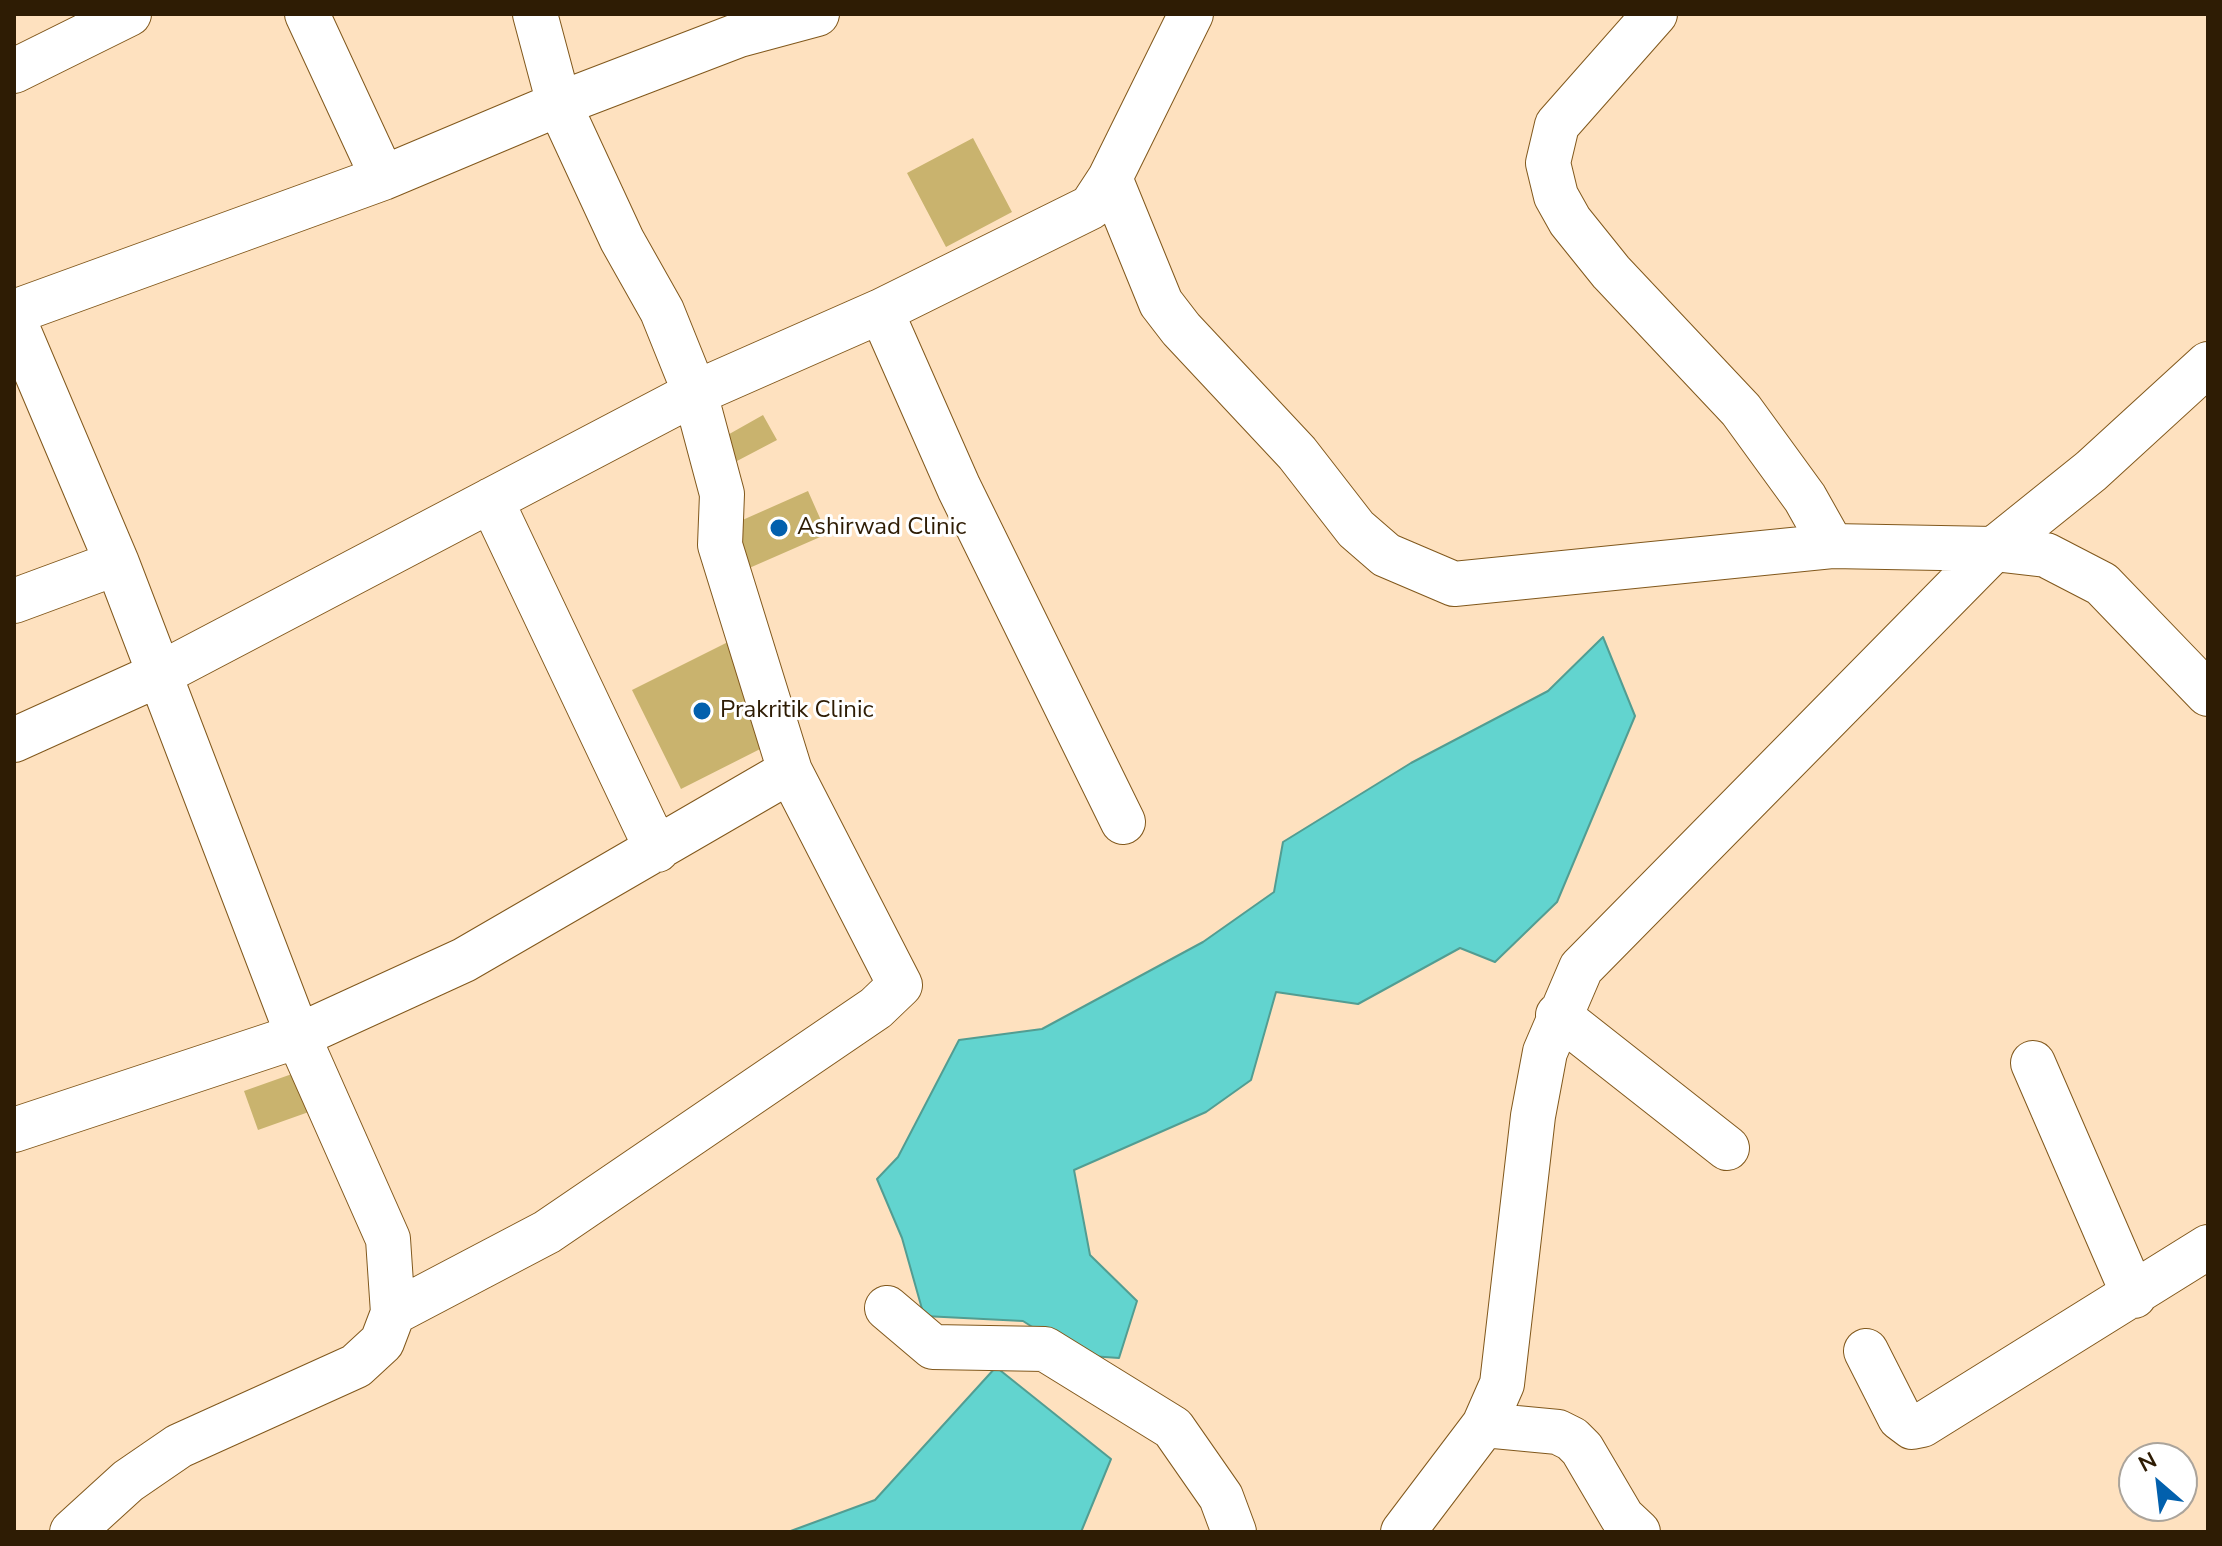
<!DOCTYPE html>
<html>
<head>
<meta charset="utf-8">
<style>
  body { margin:0 }
  #map { position:relative; width:2222px; height:1546px; overflow:hidden; background:#fee1bf; font-family:"Nunito Sans",sans-serif }
  canvas { display:block }
  .frame { position:absolute; inset:0; border:16px solid #2e1c04; pointer-events:none }
  .north { position:absolute; left:2118px; top:1442px; width:80px; height:80px; box-sizing:border-box; background:#fff; border:2px solid #aba49b; border-radius:50%; rotate:332deg; font-size:22px; font-weight:700; line-height:32px; text-align:center; color:#2e1c04 }
  .north::after { content:''; display:block; margin:auto; width:28px; height:36px; background:#0260ad; clip-path:polygon(50% 0,100% 100%,50% 72%,0 100%) }
</style>
</head>
<body>
<div id="map">
<canvas width="2222" height="1546"></canvas>
<div class="frame"></div>
<div class="north">N</div>
</div>
<script>
const context = document.querySelector('canvas').getContext('2d');
context.lineJoin = 'round';
function paint(path, color) { context.fillStyle = color; context.fill(path, 'evenodd'); }
const toPath = rows => new Path2D(rows.map(r => 'M' + r).join(''));
function strokePath(path, color, width, dash) { context.strokeStyle = color; context.lineWidth = width; context.lineCap = dash ? 'butt' : 'round'; context.setLineDash(dash || []); context.stroke(path); }
function write(font, color, halo, rows, align = 'center') {
  context.font = font + ' "Nunito Sans",sans-serif'; context.lineWidth = 6; context.setLineDash([]); context.textBaseline = 'middle'; context.strokeStyle = halo; context.fillStyle = color; for (const [text, x, y, turn = 0] of rows) {
    context.save(); context.translate(x, y); context.rotate((+turn || 0) * Math.PI / 180); context.textAlign = isNaN(turn) ? turn : align; if (halo) context.strokeText(text, 0, 0); context.fillText(text, 0, 0); context.restore();
  }
}
const water = toPath([
  [1603,637,1635,716,1557,902,1495,962,1460,948,1358,1004,1276,992,1251,1080,1206,1112,1074,1170,1090,1255,1137,1301,1119,1358,1076,1355,1023,1321,924,1316,902,1238,877,1179,898,1157,959,1040,1042,1029,1203,942,1274,892,1283,842,1411,763,1548,691,1603,637],
  [996,1367,1111,1459,1081,1532,788,1532,875,1500,996,1367]
]);
paint(water, '#62d4cf');
strokePath(water, '#529d92', 2);
paint(toPath([
  [973,138,1012,212,946,247,907,173],
  [763,415,777,440,737,461,724,437],
  [808,491,827,534,747,569,729,526],
  [728,642,778,740,681,789,632,690],
  [306,1069,320,1108,258,1130,244,1091]
]), '#c9b36e');
const minor = toPath([
  [307,14,383,178],
  [1655,14,1557,125,1548,163,1556,196,1570,221,1611,272,1741,410,1805,498,1832,546],
  [14,71,129,14],
  [1110,178,1161,303,1181,329,1297,453,1356,529,1386,555,1454,584,1832,546,1994,549,2046,555,2102,584,2208,694],
  [881,311,959,488,1123,822],
  [14,312,383,178,559,104,739,35,817,14],
  [14,320,117,563,298,1036,388,1239,393,1313,382,1342,356,1366,179,1446,128,1481,72,1532],
  [491,500,657,850],
  [14,601,117,563],
  [14,740,160,674,695,393,881,311,1091,207,1110,178,1191,14],
  [1558,1015,1727,1148],
  [2033,1063,2134,1296],
  [14,1130,298,1036,464,960,790,771],
  [887,1308,933,1347,1045,1349,1173,1428,1221,1497,1234,1532],
  [393,1313,547,1232,876,1008,900,985,790,771,720,545,722,494,695,393,662,311,622,240,559,104,535,14],
  [1866,1351,1900,1418,1912,1427,1922,1425,2208,1247],
  [1484,1425,1558,1432,1572,1439,1582,1449,1622,1517,1638,1532],
  [1403,1532,1484,1425,1502,1384,1533,1116,1545,1052,1581,968,1994,549,2091,471,2208,364]
]);
strokePath(minor, '#81581c', 46);
strokePath(minor, '#fff', 44);
for (const [x, y, r, color] of [
  [779,528,10,"#0260ad"],
  [702,711,10,"#0260ad"]
]) { const dot = new Path2D(); dot.arc(x, y, r, 0, 2 * Math.PI); context.fillStyle = color; context.fill(dot); strokePath(dot, '#fff', 3); }
write('24px', '#2e1c04', '#fff', [
  ["Ashirwad Clinic",797,528],
  ["Prakritik Clinic",720,711]
], 'left');
</script>
</body>
</html>
